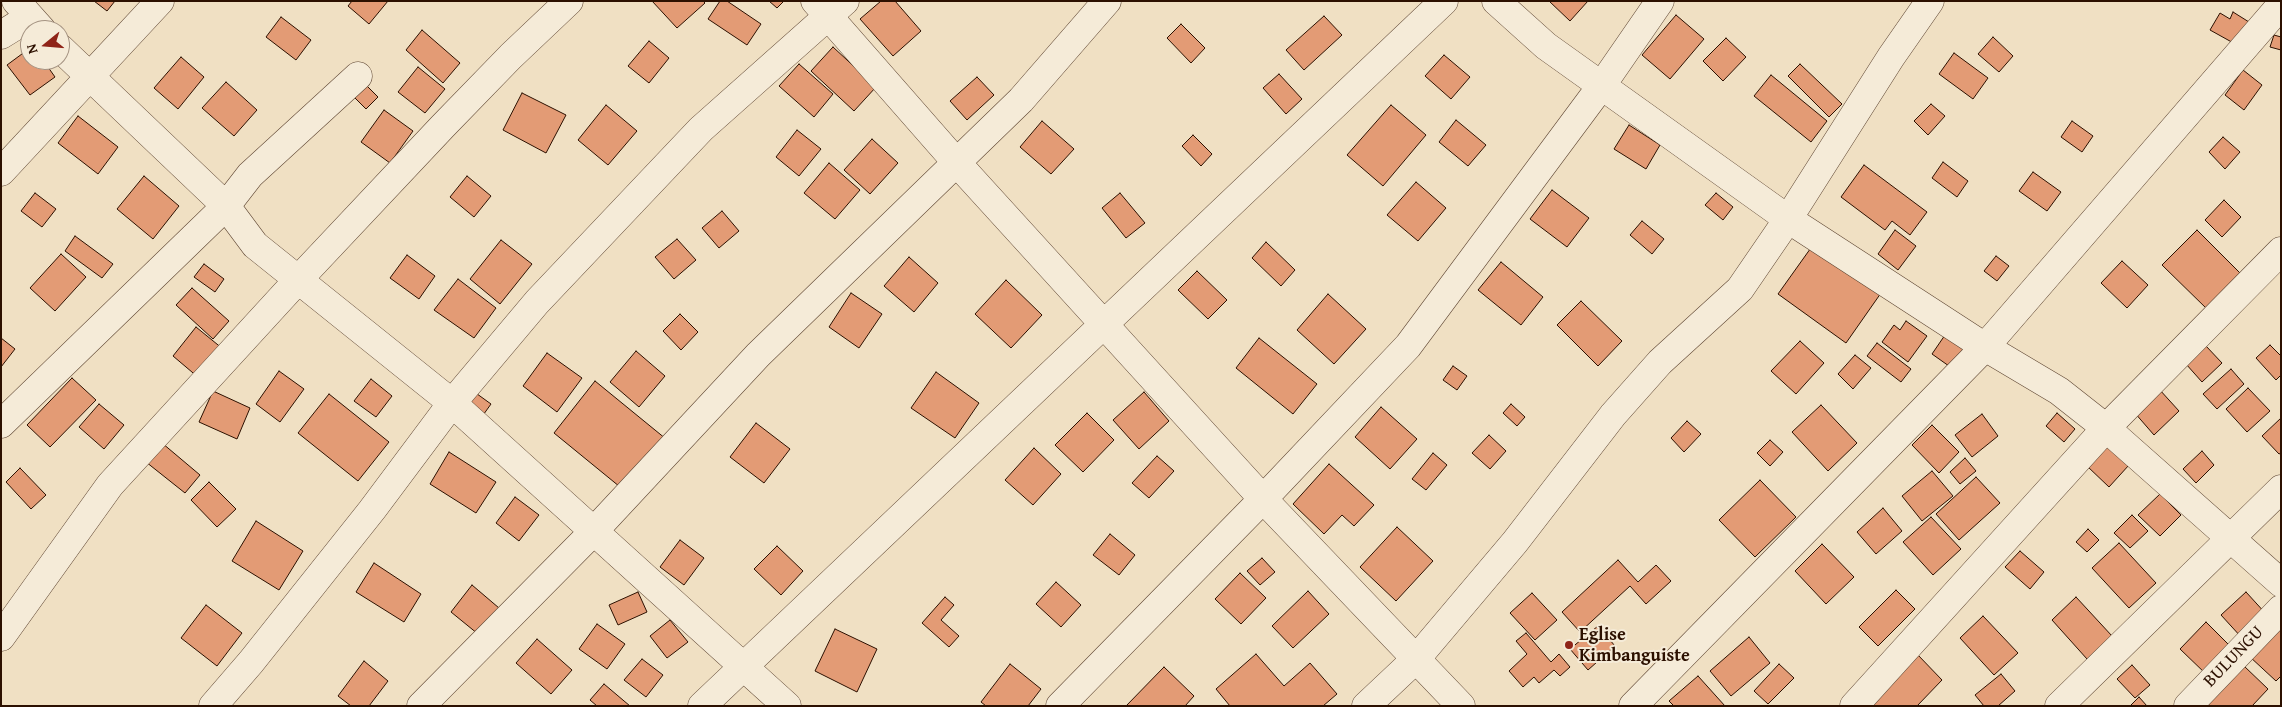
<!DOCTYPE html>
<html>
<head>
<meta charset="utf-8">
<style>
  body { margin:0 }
  #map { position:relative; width:2282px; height:707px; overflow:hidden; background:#f0e0c3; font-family:"Gentium Book Plus",serif }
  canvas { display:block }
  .frame { position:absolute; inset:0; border:2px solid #2c1000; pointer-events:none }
  .north { position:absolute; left:20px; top:20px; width:50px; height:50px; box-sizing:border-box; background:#f5ebd8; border:1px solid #a59382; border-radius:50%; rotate:253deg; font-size:14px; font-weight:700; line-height:20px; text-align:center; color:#2c1000 }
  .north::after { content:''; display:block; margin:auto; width:18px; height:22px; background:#8f2418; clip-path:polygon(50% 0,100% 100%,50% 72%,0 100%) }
</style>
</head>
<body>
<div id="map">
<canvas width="2282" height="707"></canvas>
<div class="frame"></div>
<div class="north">N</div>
</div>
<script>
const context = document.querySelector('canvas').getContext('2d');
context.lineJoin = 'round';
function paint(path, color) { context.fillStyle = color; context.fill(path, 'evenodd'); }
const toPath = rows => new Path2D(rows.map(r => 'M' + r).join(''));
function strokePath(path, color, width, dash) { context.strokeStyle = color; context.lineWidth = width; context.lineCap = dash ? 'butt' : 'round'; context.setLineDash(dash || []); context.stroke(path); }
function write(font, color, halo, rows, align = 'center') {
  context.font = font + ' "Gentium Book Plus",serif'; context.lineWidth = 4; context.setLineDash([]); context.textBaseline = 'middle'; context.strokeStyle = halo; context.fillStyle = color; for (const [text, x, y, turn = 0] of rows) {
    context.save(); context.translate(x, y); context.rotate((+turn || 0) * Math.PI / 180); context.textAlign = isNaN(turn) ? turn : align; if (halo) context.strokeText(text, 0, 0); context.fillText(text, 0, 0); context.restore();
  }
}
const building = toPath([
  [94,1,115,1,107,11,94,1],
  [352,1,388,1,369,24,348,6,352,1],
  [652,1,703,1,705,3,677,28,652,1],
  [720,1,727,1,761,24,747,45,708,19,720,1],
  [769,1,784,1,777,8,769,1],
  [881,1,895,1,921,31,893,56,860,19,881,1],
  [1549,1,1588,1,1570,21,1549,1],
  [2233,12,2249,22,2237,45,2210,30,2220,13,2230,19,2233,12],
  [1676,15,1704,39,1670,79,1642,55,1676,15],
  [1324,16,1342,35,1304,70,1286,50,1324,16],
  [281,17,311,40,296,60,266,37,281,17],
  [1181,24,1205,48,1191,63,1167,38,1181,24],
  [422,30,460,63,443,83,406,50,422,30],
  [2274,35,2281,37,2281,50,2270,47,2274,35],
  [1993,37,2013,56,1999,72,1978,54,1993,37],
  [1726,38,1746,57,1723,81,1703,61,1726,38],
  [649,41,669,58,649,83,628,66,649,41],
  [833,47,876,87,854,111,811,71,833,47],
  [30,48,30,60,43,60,55,77,30,95,7,65,30,48],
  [1954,53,1988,78,1973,99,1939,74,1954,53],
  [1444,55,1470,77,1451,99,1425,76,1444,55],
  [181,57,204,77,178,109,154,88,181,57],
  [799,64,833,94,814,117,779,86,799,64],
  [1800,64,1842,104,1829,117,1788,76,1800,64],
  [418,67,445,89,425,113,398,92,418,67],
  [2243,70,2262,85,2244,110,2225,95,2243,70],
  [1279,74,1302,99,1286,114,1263,88,1279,74],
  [1771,75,1827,121,1811,142,1754,96,1771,75],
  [977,77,994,95,967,120,950,101,977,77],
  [362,81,378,97,366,109,350,93,362,81],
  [226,82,257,110,234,136,202,108,226,82],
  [522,93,566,115,546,153,503,130,522,93],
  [1931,104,1945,116,1928,135,1914,121,1931,104],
  [606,105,637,131,608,165,578,140,606,105],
  [1391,105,1426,135,1383,186,1347,155,1391,105],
  [384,110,413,131,390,163,361,142,384,110],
  [78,116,118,147,98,174,58,143,78,116],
  [1456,120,1486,145,1468,166,1439,142,1456,120],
  [1042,121,1074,149,1051,174,1020,147,1042,121],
  [2072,121,2093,136,2082,152,2061,137,2072,121],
  [1629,125,1660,145,1646,169,1614,149,1629,125],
  [797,130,821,149,799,176,776,157,797,130],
  [1193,135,1212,154,1201,166,1182,146,1193,135],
  [2223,137,2240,152,2225,169,2209,152,2223,137],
  [872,139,898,163,870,194,844,170,872,139],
  [1943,162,1968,181,1957,197,1932,178,1943,162],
  [829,163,860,190,835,219,804,193,829,163],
  [1864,165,1927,212,1910,235,1892,221,1885,230,1841,197,1864,165],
  [2033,172,2061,192,2047,211,2019,191,2033,172],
  [144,176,179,206,153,239,117,209,144,176],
  [467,176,491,196,474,217,450,197,467,176],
  [1416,182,1446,208,1418,241,1387,215,1416,182],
  [1552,190,1589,218,1567,247,1530,219,1552,190],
  [35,193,56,209,42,227,21,211,35,193],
  [1120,193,1145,223,1126,238,1102,208,1120,193],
  [1716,193,1733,207,1723,220,1705,205,1716,193],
  [2224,200,2241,217,2222,237,2205,220,2224,200],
  [722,211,739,231,719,248,702,228,722,211],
  [1642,221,1664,239,1652,254,1630,235,1642,221],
  [1895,230,1916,246,1898,270,1878,254,1895,230],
  [2197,230,2242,275,2208,310,2162,265,2197,230],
  [75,236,113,264,102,278,65,251,75,236],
  [677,239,696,260,674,279,655,257,677,239],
  [501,240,532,264,500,304,470,279,501,240],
  [1266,242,1295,270,1281,286,1252,258,1266,242],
  [1813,245,1881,293,1846,343,1778,294,1813,245],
  [61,254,86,277,55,311,30,288,61,254],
  [407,255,435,276,419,299,390,278,407,255],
  [1996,256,2009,266,1997,281,1984,271,1996,256],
  [909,257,938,283,914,312,884,286,909,257],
  [2122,261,2148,285,2127,308,2101,283,2122,261],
  [1501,262,1543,297,1521,325,1478,290,1501,262],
  [204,264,224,279,215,292,194,277,204,264],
  [1197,271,1227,300,1208,319,1178,290,1197,271],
  [458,279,496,308,474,338,434,310,458,279],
  [1006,280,1042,315,1011,348,975,314,1006,280],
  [192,288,229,321,213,339,176,305,192,288],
  [851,293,882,314,859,348,829,327,851,293],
  [1328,294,1366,329,1334,364,1297,330,1328,294],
  [1581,301,1622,341,1598,366,1557,325,1581,301],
  [680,314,698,332,681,350,663,331,680,314],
  [1906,321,1927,336,1908,362,1882,342,1894,325,1900,330,1906,321],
  [196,327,223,349,199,378,173,356,196,327],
  [1945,335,1970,352,1956,371,1932,354,1945,335],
  [1,338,15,349,1,367,1,338],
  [1259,338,1317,384,1293,414,1236,368,1259,338],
  [1800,341,1824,363,1796,394,1771,371,1800,341],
  [1877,343,1911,369,1901,382,1867,356,1877,343],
  [2270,345,2281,356,2281,375,2276,380,2256,358,2270,345],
  [2206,346,2222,363,2202,382,2186,364,2206,346],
  [636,351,665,376,639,407,610,382,636,351],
  [547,353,582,378,557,412,523,386,547,353],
  [1855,355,1871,368,1853,389,1838,374,1855,355],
  [1453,366,1467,376,1457,390,1443,380,1453,366],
  [2231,369,2244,384,2217,409,2203,394,2231,369],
  [279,371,304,389,280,422,256,404,279,371],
  [936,372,979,403,955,438,911,408,936,372],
  [72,378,96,400,50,447,27,425,72,378],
  [371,379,392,396,376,417,354,401,371,379],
  [595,381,666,439,625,491,554,433,595,381],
  [2248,388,2270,411,2247,432,2226,409,2248,388],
  [2159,389,2179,411,2154,435,2134,412,2159,389],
  [213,391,250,408,237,439,199,422,213,391],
  [473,391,491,404,481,418,463,405,473,391],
  [1144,392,1169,421,1139,449,1113,420,1144,392],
  [329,394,389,442,358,481,298,433,329,394],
  [99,404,124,425,104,449,79,427,99,404],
  [1511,404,1525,417,1517,426,1503,413,1511,404],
  [1821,405,1857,443,1828,471,1792,432,1821,405],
  [1381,407,1417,439,1390,469,1355,437,1381,407],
  [1087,413,1114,440,1083,472,1055,445,1087,413],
  [2057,413,2075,429,2064,442,2046,426,2057,413],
  [1982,414,1998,436,1972,457,1955,435,1982,414],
  [2281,418,2281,453,2279,454,2262,436,2281,418],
  [1687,421,1701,434,1684,452,1671,438,1687,421],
  [756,423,790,449,764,483,730,457,756,423],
  [1932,425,1959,452,1939,473,1912,445,1932,425],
  [1489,435,1506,451,1490,469,1472,453,1489,435],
  [1770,440,1783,452,1770,466,1757,453,1770,440],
  [162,443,200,475,185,493,146,462,162,443],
  [2106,445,2129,465,2109,487,2087,466,2106,445],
  [1034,448,1061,474,1033,505,1005,480,1034,448],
  [2202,451,2214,465,2196,483,2183,469,2202,451],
  [449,452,496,482,476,513,430,484,449,452],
  [1433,453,1447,465,1426,490,1412,479,1433,453],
  [1157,456,1174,471,1149,498,1132,483,1157,456],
  [1965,458,1976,471,1960,484,1950,472,1965,458],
  [1329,464,1374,505,1354,526,1342,515,1324,534,1293,504,1329,464],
  [20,468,46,495,31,509,6,482,20,468],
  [1932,471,1953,496,1922,521,1902,496,1932,471],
  [1976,477,2000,503,1959,540,1936,514,1976,477],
  [1760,480,1796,517,1755,557,1719,520,1760,480],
  [209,482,236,509,217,527,191,500,209,482],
  [2160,494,2181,515,2160,536,2138,515,2160,494],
  [515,497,539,515,519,541,496,523,515,497],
  [1883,508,1902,531,1876,554,1857,532,1883,508],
  [2132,515,2148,531,2130,548,2114,533,2132,515],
  [1931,517,1961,549,1933,575,1903,542,1931,517],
  [256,521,303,551,279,590,232,561,256,521],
  [1397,527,1433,561,1396,601,1360,567,1397,527],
  [2088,529,2099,540,2087,552,2076,542,2088,529],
  [1110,534,1135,555,1119,575,1093,555,1110,534],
  [680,540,704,558,684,585,660,567,680,540],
  [2119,543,2156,583,2129,608,2092,568,2119,543],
  [1822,544,1854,577,1826,604,1795,571,1822,544],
  [777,546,803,571,781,595,754,569,777,546],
  [2020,551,2044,572,2030,589,2005,567,2020,551],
  [1262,558,1275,572,1260,585,1247,571,1262,558],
  [1618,560,1638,582,1656,565,1671,581,1646,604,1630,586,1580,632,1562,612,1618,560],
  [374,563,421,594,404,622,356,592,374,563],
  [1240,573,1266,598,1241,624,1215,599,1240,573],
  [1056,582,1081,605,1061,627,1036,604,1056,582],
  [472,585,499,608,478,634,451,612,472,585],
  [1896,590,1915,609,1878,646,1859,627,1896,590],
  [1308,591,1329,614,1293,648,1272,626,1308,591],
  [638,592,647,612,618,625,609,605,638,592],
  [2246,592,2267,615,2242,638,2221,615,2246,592],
  [1532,593,1557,620,1535,640,1510,613,1532,593],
  [945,597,954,605,941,620,959,636,949,647,922,623,945,597],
  [2076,597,2112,636,2087,659,2052,620,2076,597],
  [206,605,242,633,217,666,181,638,206,605],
  [1983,616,2018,653,1994,675,1960,638,1983,616],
  [670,620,688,642,667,658,650,636,670,620],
  [2281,621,2281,676,2276,681,2249,656,2281,621],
  [2206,622,2233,649,2207,675,2180,649,2206,622],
  [597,624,625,644,607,669,579,649,597,624],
  [1598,626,1615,646,1588,670,1570,649,1598,626],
  [835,629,877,649,857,692,815,671,835,629],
  [1526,633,1551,662,1559,654,1570,667,1560,676,1554,670,1539,683,1534,677,1523,687,1509,671,1527,654,1516,641,1526,633],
  [1749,637,1770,663,1731,696,1710,671,1749,637],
  [537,639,572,670,551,694,516,663,537,639],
  [1256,654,1284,686,1310,663,1337,694,1323,706,1230,706,1216,689,1256,654],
  [1917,654,1942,680,1917,706,1866,706,1917,654],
  [642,659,663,675,646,697,624,680,642,659],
  [364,661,388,681,369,706,351,706,338,696,364,661],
  [1010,664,1041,689,1028,706,986,706,981,702,1010,664],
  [1779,664,1794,678,1768,704,1754,691,1779,664],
  [2132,665,2150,685,2135,698,2117,679,2132,665],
  [2244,666,2268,689,2252,706,2204,706,2244,666],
  [1164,667,1194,696,1185,706,1126,706,1164,667],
  [2001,674,2015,691,1998,706,1984,706,1975,695,2001,674],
  [1698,676,1725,706,1674,706,1669,701,1698,676],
  [604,684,630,706,597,706,590,700,604,684],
  [2139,697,2147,706,2130,706,2139,697]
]);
paint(building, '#e39b75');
strokePath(building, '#2c1000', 1);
const minor = toPath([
  [16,1,42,30],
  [815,1,957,163,1263,499,1461,706],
  [1496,1,1546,46,1788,219,1985,347,2059,391,2106,428,2281,583],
  [1,35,30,17],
  [60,48,226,206,255,245,452,403,787,706],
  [1,172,160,1],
  [1,424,226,206,250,175,358,76],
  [1,637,110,485,297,281,443,126,511,56,569,1],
  [213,706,251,662,372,510,452,403,537,302,701,129,845,1],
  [421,706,594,531,758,355,1021,100,1107,1],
  [702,706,1444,1],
  [1060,706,1263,499,1408,346,1602,85,1660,1],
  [1366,706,1417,658,1515,542,1613,415,1660,362,1740,289,1788,219,1891,57,1930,1],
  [1633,706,1985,347,2281,5],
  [1854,706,2106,428,2281,251],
  [2059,706,2281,489],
  [2188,706,2281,609]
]);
strokePath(minor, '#5d4431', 29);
strokePath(minor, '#f5ebd8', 28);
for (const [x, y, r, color] of [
  [1569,645,5,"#8f2418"]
]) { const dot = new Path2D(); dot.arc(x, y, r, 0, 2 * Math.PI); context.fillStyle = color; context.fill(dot); strokePath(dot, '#f5ebd8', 2); }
write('bold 18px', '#2c1000', '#f5ebd8', [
  ["Eglise",1579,635],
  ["Kimbanguiste",1579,656]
], 'left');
write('18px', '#2c1000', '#f5ebd8', [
  ["BULUNGU",2234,657,-46]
]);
</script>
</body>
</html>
